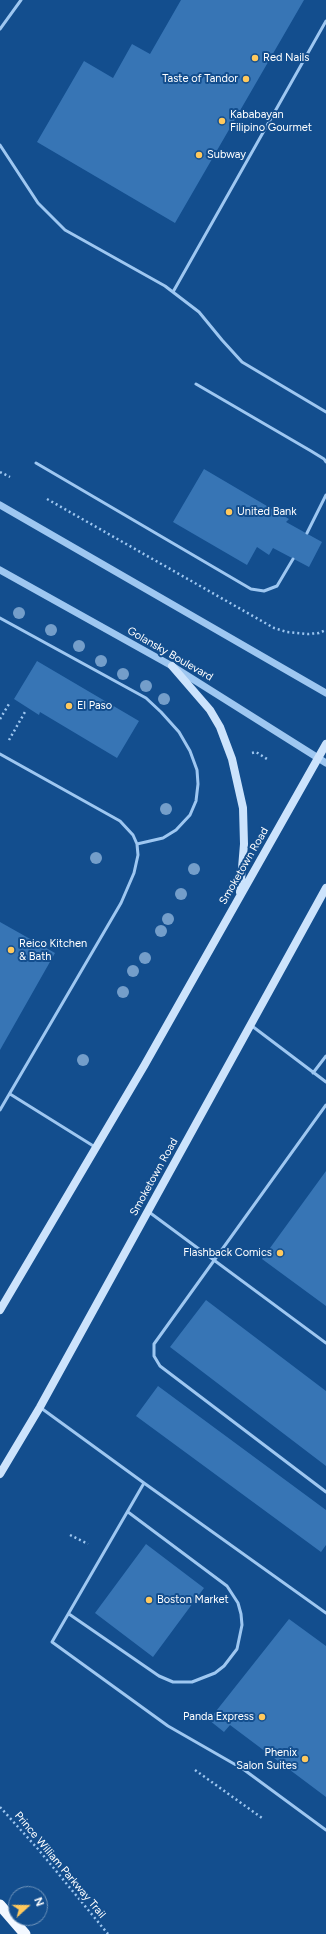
<!DOCTYPE html>
<html>
<head>
<meta charset="utf-8">
<style>
  body { margin:0 }
  #map { position:relative; width:326px; height:1934px; overflow:hidden; background:#134e8e; font-family:Figtree,sans-serif }
  canvas { display:block }
  .north { position:absolute; left:8px; top:1886px; width:40px; height:40px; box-sizing:border-box; background:#134e8e; border:1px solid #7195bb; border-radius:50%; rotate:69deg; font-size:11px; font-weight:700; line-height:16px; text-align:center; color:#fff }
  .north::after { content:''; display:block; margin:auto; width:14px; height:18px; background:#ffc95d; clip-path:polygon(50% 0,100% 100%,50% 72%,0 100%) }
</style>
</head>
<body>
<div id="map">
<canvas width="326" height="1934"></canvas>
<div class="north">N</div>
</div>
<script>
const context = document.querySelector('canvas').getContext('2d');
context.lineJoin = 'round';
function paint(path, color) { context.fillStyle = color; context.fill(path, 'evenodd'); }
const toPath = rows => new Path2D(rows.map(r => 'M' + r).join(''));
function strokePath(path, color, width, dash) { context.strokeStyle = color; context.lineWidth = width; context.lineCap = dash ? 'butt' : 'round'; context.setLineDash(dash || []); context.stroke(path); }
function write(font, color, halo, rows, align = 'center') {
  context.font = font + ' Figtree,sans-serif'; context.lineWidth = 4; context.setLineDash([]); context.textBaseline = 'middle'; context.strokeStyle = halo; context.fillStyle = color; for (const [text, x, y, turn = 0] of rows) {
    context.save(); context.translate(x, y); context.rotate((+turn || 0) * Math.PI / 180); context.textAlign = isNaN(turn) ? turn : align; if (halo) context.strokeText(text, 0, 0); context.fillText(text, 0, 0); context.restore();
  }
}
paint(toPath([
  [181,0,304,0,175,223,37,142,84,61,113,78,132,44,150,54],
  [204,469,289,519,286,522,322,542,309,567,273,548,269,555,257,547,247,565,173,522],
  [37,661,139,721,117,758,40,712,39,715,14,699],
  [0,922,55,953,0,1050],
  [326,1171,326,1306,262,1259],
  [206,1300,326,1391,326,1466,170,1347],
  [158,1386,326,1510,326,1545,321,1552,136,1416],
  [146,1544,204,1588,153,1657,95,1613],
  [289,1619,326,1646,326,1797,230,1725,224,1732,209,1720]
]), '#3775b5');
strokePath(toPath([
  [0,472,10,477],
  [47,499,274,628,287,632,308,634,319,633,326,630],
  [0,719,9,704],
  [9,740,25,712],
  [252,753,256,752,267,759],
  [70,1535,88,1544],
  [195,1770,262,1818],
  [0,1807,38,1849,108,1934]
]), '#9ec7f1', 2.5, [2, 3]);
strokePath(toPath([
  [0,29,21,0],
  [0,145,38,203,65,230,165,286,199,312,222,340,242,362,326,412],
  [173,292,326,21],
  [196,384,311,451,324,459,326,462],
  [36,463,251,589,264,591,277,586,293,559],
  [307,533,326,495],
  [0,618,146,698,161,712,179,732,190,751,197,770,198,784,196,801,190,815,176,830,163,838,137,844],
  [0,754,120,821,133,835,137,844,138,855,134,873,121,903,0,1110],
  [252,1026,326,1082],
  [313,1073,326,1056],
  [10,1094,95,1147],
  [326,1105,154,1344,154,1356,160,1366,326,1492],
  [149,1212,326,1343],
  [41,1408,144,1483,52,1642,168,1726,243,1769,326,1830],
  [144,1483,326,1613],
  [69,1614,159,1676,173,1682,192,1682,215,1673,224,1666,237,1649,242,1625,241,1614,238,1603,227,1586,128,1512]
]), '#9ec7f1', 3);
strokePath(toPath([
  [0,505,326,693],
  [0,570,172,666,326,763]
]), '#9ec7f1', 7);
strokePath(toPath([
  [172,666,210,710,220,727,232,759,243,808,244,844,240,892],
  [0,1310,144,1066,326,744],
  [0,1474,40,1407,326,888]
]), '#cce3fc', 8);
strokePath(toPath([
  [0,1905,25,1934]
]), '#f3f8ff', 11);
context.fillStyle = '#749eca';
for (const [x, y] of [
  [19,613],
  [51,630],
  [79,646],
  [101,661],
  [123,674],
  [146,686],
  [164,699],
  [166,809],
  [96,858],
  [194,869],
  [181,894],
  [168,919],
  [161,931],
  [145,958],
  [133,971],
  [123,992],
  [83,1060]
]) { context.beginPath(); context.arc(x, y, 6, 0, 2 * Math.PI); context.fill(); }
for (const [x, y, r, color] of [
  [255,58,4,"#ffc95d"],
  [246,79,4,"#ffc95d"],
  [222,121,4,"#ffc95d"],
  [199,155,4,"#ffc95d"],
  [229,512,4,"#ffc95d"],
  [69,706,4,"#ffc95d"],
  [11,950,4,"#ffc95d"],
  [280,1253,4,"#ffc95d"],
  [149,1600,4,"#ffc95d"],
  [262,1717,4,"#ffc95d"],
  [305,1759,4,"#ffc95d"]
]) { const dot = new Path2D(); dot.arc(x, y, r, 0, 2 * Math.PI); context.fillStyle = color; context.fill(dot); strokePath(dot, '#134e8e', 1.5); }
write('11px', '#fff', '#134e8e', [
  ["Red Nails",263,58],
  ["Taste of Tandor",238,79,"right"],
  ["Kababayan",230,115],
  ["Filipino Gourmet",230,128],
  ["Subway",207,155],
  ["United Bank",237,512],
  ["El Paso",77,706],
  ["Reico Kitchen",19,944],
  ["& Bath",19,957],
  ["Flashback Comics",272,1253,"right"],
  ["Boston Market",157,1600],
  ["Panda Express",254,1717,"right"],
  ["Phenix",297,1753,"right"],
  ["Salon Suites",297,1766,"right"]
], 'left');
write('11px', '#fff', '#134e8e', [
  ["Golansky Boulevard",170,654,30],
  ["Smoketown Road",244,866,-60],
  ["Smoketown Road",154,1177,-61],
  ["Prince William Parkway Trail",60,1865,50]
]);
</script>
</body>
</html>
